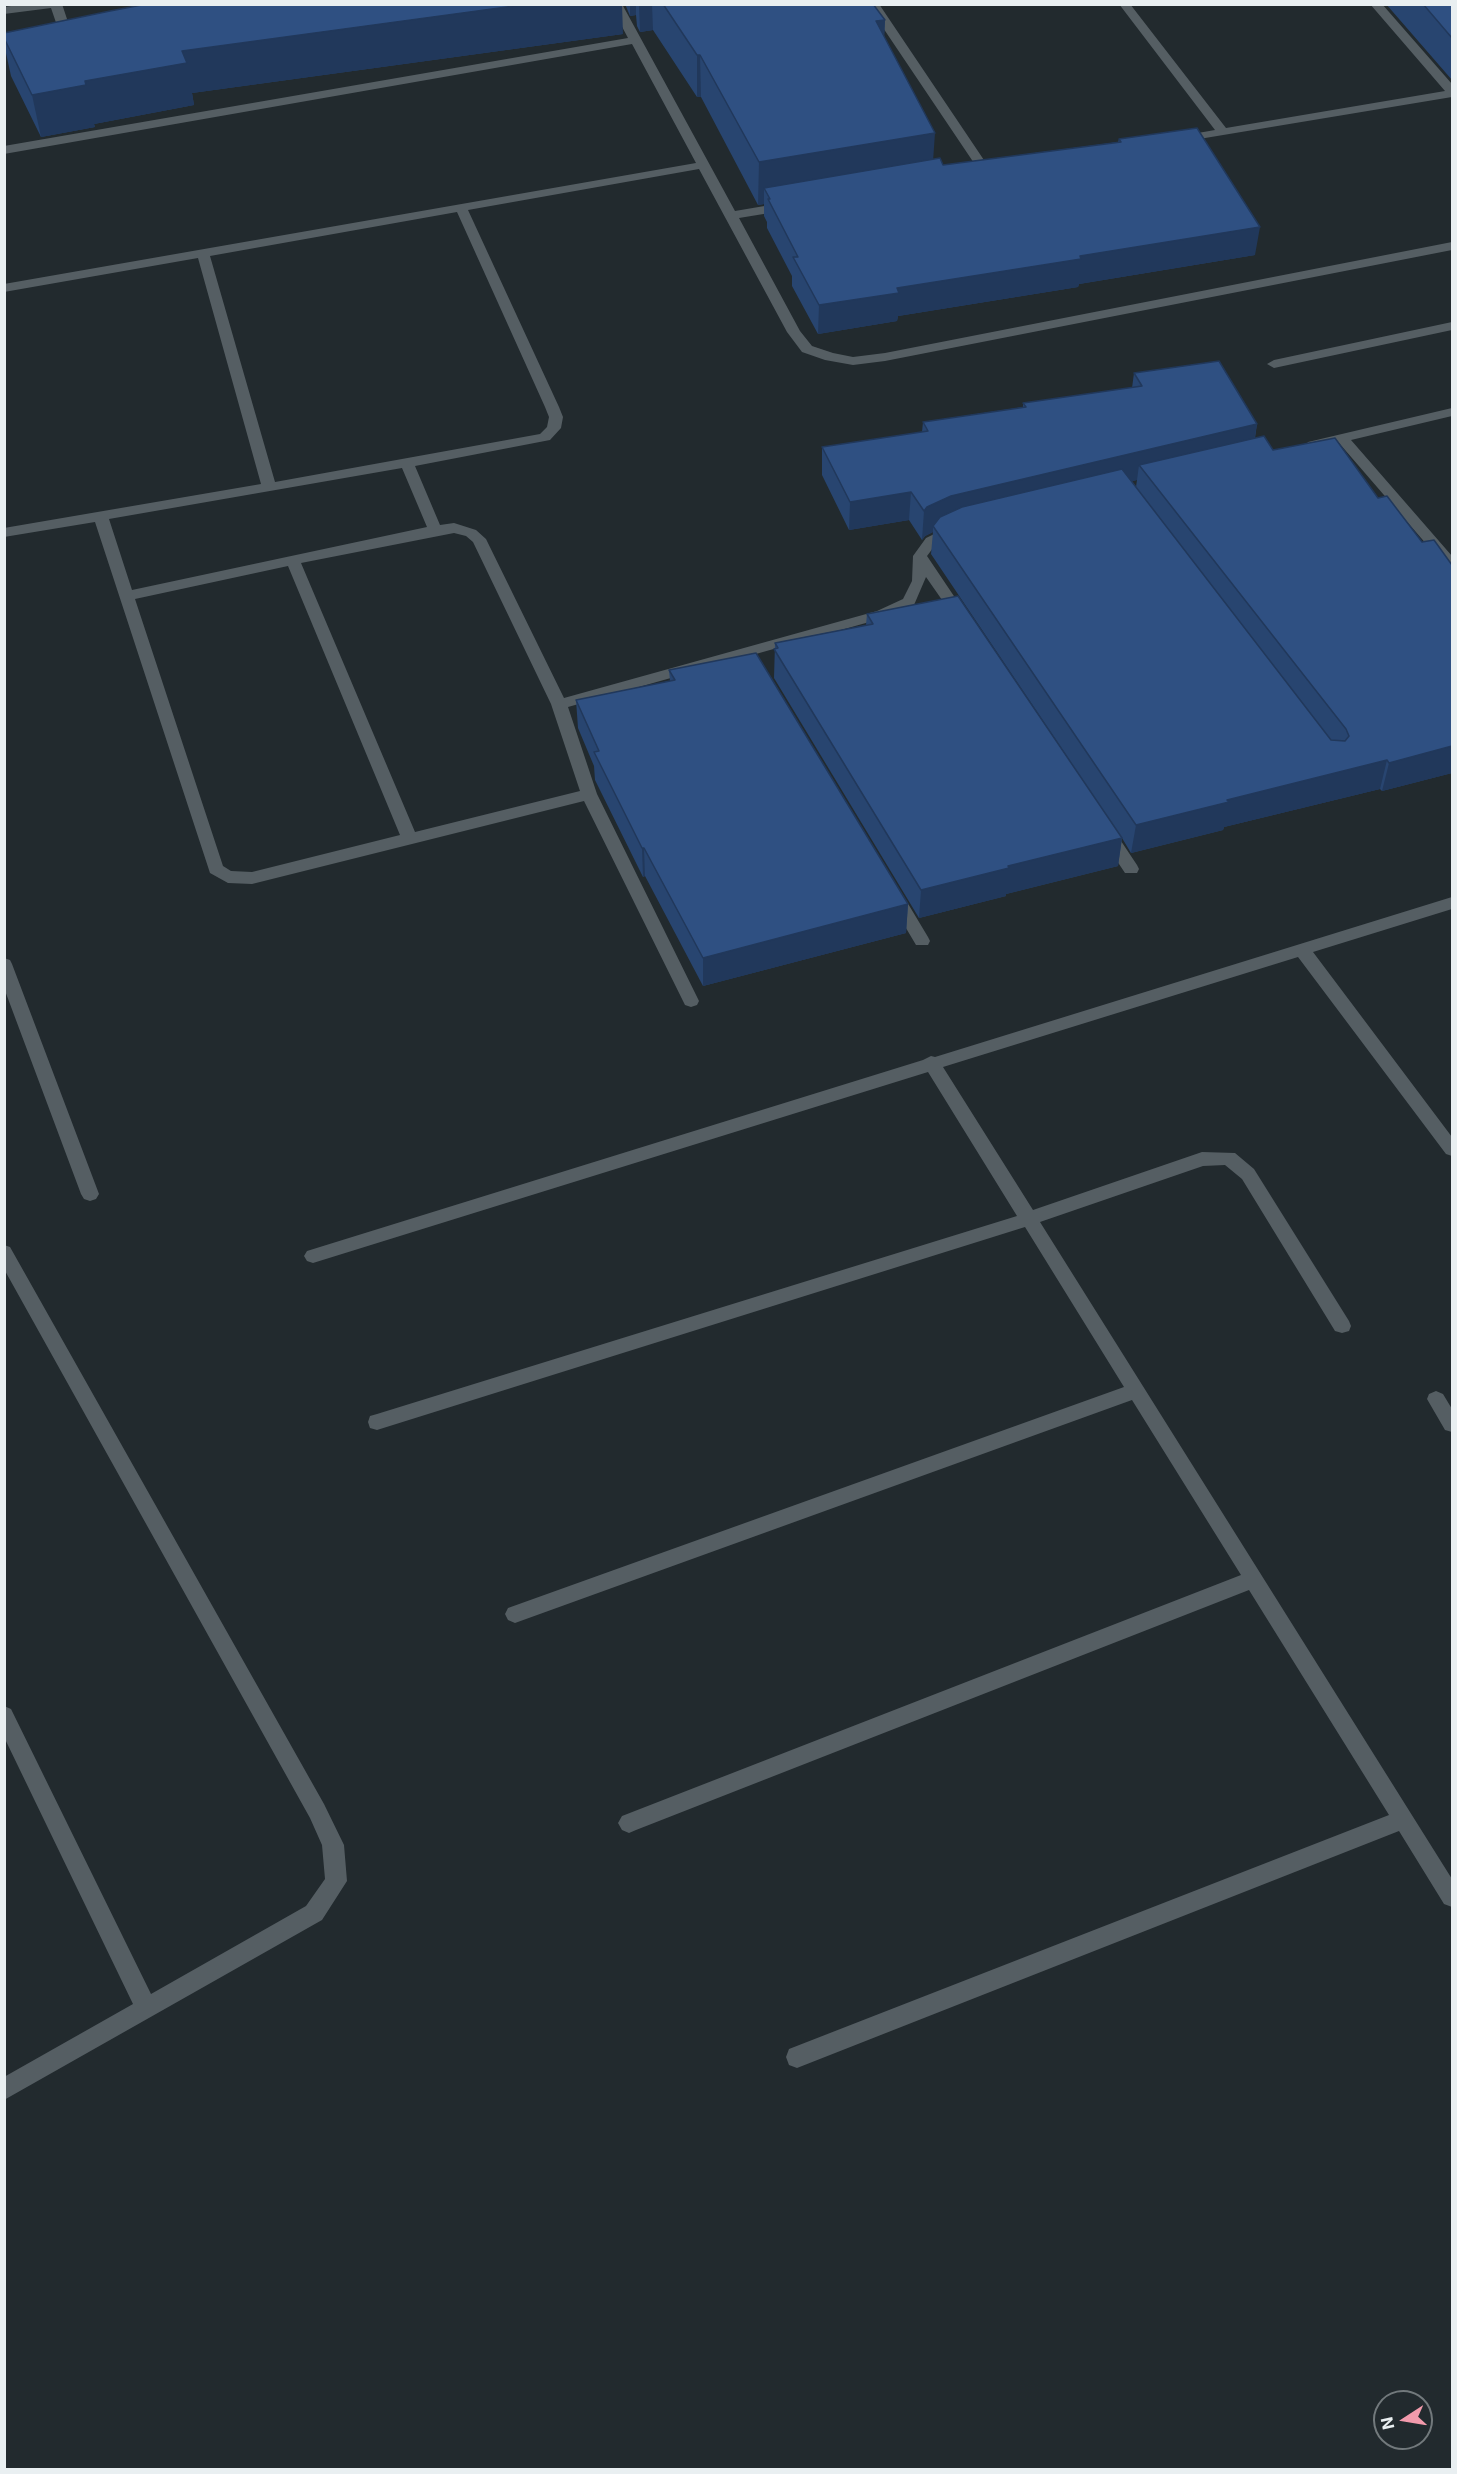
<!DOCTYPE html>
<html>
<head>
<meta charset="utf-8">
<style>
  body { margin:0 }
  #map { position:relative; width:1457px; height:2474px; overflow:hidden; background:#222a2e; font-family:Inter,sans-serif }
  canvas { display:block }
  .frame { position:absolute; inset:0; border:6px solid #e9eff1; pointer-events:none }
  .north { position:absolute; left:1373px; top:2390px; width:60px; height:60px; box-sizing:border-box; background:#222a2e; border:2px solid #72797c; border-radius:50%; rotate:258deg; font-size:16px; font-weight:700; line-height:24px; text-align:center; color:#e9eff1 }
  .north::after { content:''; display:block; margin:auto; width:21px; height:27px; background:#f29aac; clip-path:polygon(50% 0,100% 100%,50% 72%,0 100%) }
</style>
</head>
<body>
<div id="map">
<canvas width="1457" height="2474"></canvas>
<div class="frame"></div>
<div class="north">N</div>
</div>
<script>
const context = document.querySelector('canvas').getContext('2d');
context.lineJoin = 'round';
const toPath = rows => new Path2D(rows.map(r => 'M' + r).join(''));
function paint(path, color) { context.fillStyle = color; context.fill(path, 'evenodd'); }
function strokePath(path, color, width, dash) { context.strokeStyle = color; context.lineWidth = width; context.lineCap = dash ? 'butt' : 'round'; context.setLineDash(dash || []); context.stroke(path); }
paint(toPath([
  [25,4,62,4,75,43,73,46,65,46,63,43,51,8,4,14,4,7,25,4]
]), '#555e63');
paint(toPath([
  [610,4,622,4,735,211,788,202,794,206,788,210,739,218,800,331,812,346,833,353,853,357,885,353,1452,242,1452,250,885,361,853,365,825,360,802,352,787,332,699,169,468,210,559,407,563,417,561,428,550,440,415,466,440,525,454,523,476,530,486,539,564,698,877,611,903,599,912,581,913,556,926,538,953,525,960,530,936,544,927,556,968,617,966,620,956,620,926,577,914,605,887,617,568,707,597,794,699,1001,697,1005,691,1007,685,1005,683,1001,584,801,252,884,228,883,210,873,95,522,4,537,4,528,261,484,198,258,4,292,4,284,696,163,632,44,4,154,4,146,628,38,610,4],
  [457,212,545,407,549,417,547,427,540,434,275,482,210,256,457,212],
  [402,468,427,527,132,590,109,519,402,468],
  [454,533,466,536,473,542,551,704,580,791,415,832,301,563,454,533],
  [288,566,400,835,252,872,231,871,223,866,135,599,288,566],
  [867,4,879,4,992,172,990,175,982,175,867,4],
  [1119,4,1130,4,1226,128,1445,91,1370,4,1382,4,1452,84,1452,97,1175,143,1173,140,1175,137,1215,130,1119,4],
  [1452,322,1452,330,1274,368,1267,364,1274,360,1452,322],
  [1452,408,1452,416,1351,440,1452,556,1452,570,1447,568,1339,443,1313,449,1306,445,1308,442,1452,408],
  [1107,827,1113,829,1137,865,1139,869,1137,873,1125,873,1101,837,1099,833,1101,829,1107,827],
  [895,890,901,892,928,937,930,941,928,945,916,945,887,896,889,892,895,890],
  [1452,897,1452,909,1313,952,1452,1137,1452,1156,1446,1154,1298,957,943,1067,1033,1210,1202,1152,1235,1153,1254,1169,1349,1321,1351,1326,1349,1331,1342,1333,1335,1331,1242,1179,1225,1165,1203,1166,1040,1222,1452,1879,1452,1907,1444,1904,1399,1831,797,2068,789,2065,786,2057,789,2049,1389,1815,1249,1590,636,1830,629,1833,622,1830,618,1823,622,1816,1241,1575,1132,1400,515,1623,508,1620,505,1614,508,1608,1124,1387,1025,1227,377,1430,370,1428,368,1422,370,1416,377,1414,1017,1216,928,1072,313,1263,307,1261,304,1256,307,1251,923,1060,931,1056,935,1057,1452,897],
  [4,958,10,960,12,964,99,1194,96,1199,90,1201,84,1199,81,1194,4,988,4,958],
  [4,1245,10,1247,324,1804,344,1845,347,1881,322,1920,4,2100,4,2077,133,2004,4,1737,4,1706,11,1709,151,1994,306,1906,325,1879,322,1845,310,1818,4,1269,4,1245],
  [1436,1391,1443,1394,1452,1409,1452,1432,1445,1430,1427,1399,1429,1394,1436,1391]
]), '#555e63');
paint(toPath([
  [625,4,873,4,885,20,884,37,933,160,943,165,1118,142,1119,139,1255,255,1079,284,1078,287,898,316,897,321,818,334,792,286,792,276,767,228,767,222,764,216,764,204,758,205,701,97,697,97,653,30,640,32,637,26,636,15,630,16],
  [1386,4,1452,4,1452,80],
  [4,33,623,34,192,93,194,105,94,124,95,127,41,137,11,76,4,44],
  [1134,373,1257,424,1255,438,1273,450,1378,498,1422,542,1452,565,1452,773,1382,791,1380,789,1224,827,1223,830,1131,853,1122,838,1118,866,1006,894,1006,896,919,918,774,678,775,643,866,625,867,614,1070,761,931,554,933,532,925,536,922,540,909,520,849,530,822,475,822,447,922,432,923,422,1023,407,1023,403,1132,388],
  [1137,480,1136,487,1132,481],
  [669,670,908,904,906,933,703,986,645,876,643,877,595,780,594,766,578,728,576,700,670,681]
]), '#284570');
paint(toPath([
  [529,4,622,4,623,34,192,93,194,105,94,124,95,127,41,137,32,95,85,81,182,51],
  [630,4,636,4,636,15,630,16],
  [639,4,652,4,653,30,640,32],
  [885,20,883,62,876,21],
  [697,55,700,55,701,97,697,97],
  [935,133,932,176,770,199,764,188,764,204,758,205,759,162],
  [1260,227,1255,255,1079,284,1078,287,898,316,897,321,818,334,819,305,897,288,1080,256],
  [1257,424,1252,453,1139,465,1137,480,948,525,933,526,933,532,925,536,922,540,924,511,927,507,951,496],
  [911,492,909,520,849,530,850,502],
  [1452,746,1452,773,1382,791,1389,763],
  [1387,760,1380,789,1224,827,1223,830,1131,853,1136,825,1227,800],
  [1122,838,1118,866,1006,894,1006,896,919,918,921,890,1008,866],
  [642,848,644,848,645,876,643,877],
  [908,904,906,933,703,986,703,958]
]), '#21385b');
const building = toPath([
  [147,4,529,4,182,51,187,63,85,81,86,85,32,95,4,38,4,33,110,11,147,4],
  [663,4,873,4,885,20,876,21,935,133,759,162,700,55,697,55,663,4],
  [1423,4,1452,4,1452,38,1423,4],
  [1197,128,1260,227,1080,256,1081,259,897,288,899,293,819,305,793,257,798,257,768,199,770,199,764,188,940,158,943,165,1121,142,1119,139,1197,128],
  [1219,361,1257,424,951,496,927,507,924,511,911,492,850,502,822,447,928,431,923,422,1026,407,1023,403,1142,386,1134,373,1219,361],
  [1264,436,1273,450,1335,438,1378,498,1387,496,1422,542,1434,540,1452,565,1452,746,1389,763,1387,760,1227,800,1229,802,1136,825,933,526,940,517,962,507,1122,469,1331,740,1345,741,1349,736,1346,729,1139,465,1264,436],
  [958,596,1122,838,1008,866,1009,868,921,890,774,649,778,648,775,643,873,624,867,614,958,596],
  [756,653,908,904,703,958,644,848,642,848,594,752,599,751,576,700,675,680,669,670,756,653]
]);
paint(building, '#2f5082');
strokePath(building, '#21385b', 1.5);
</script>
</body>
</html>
